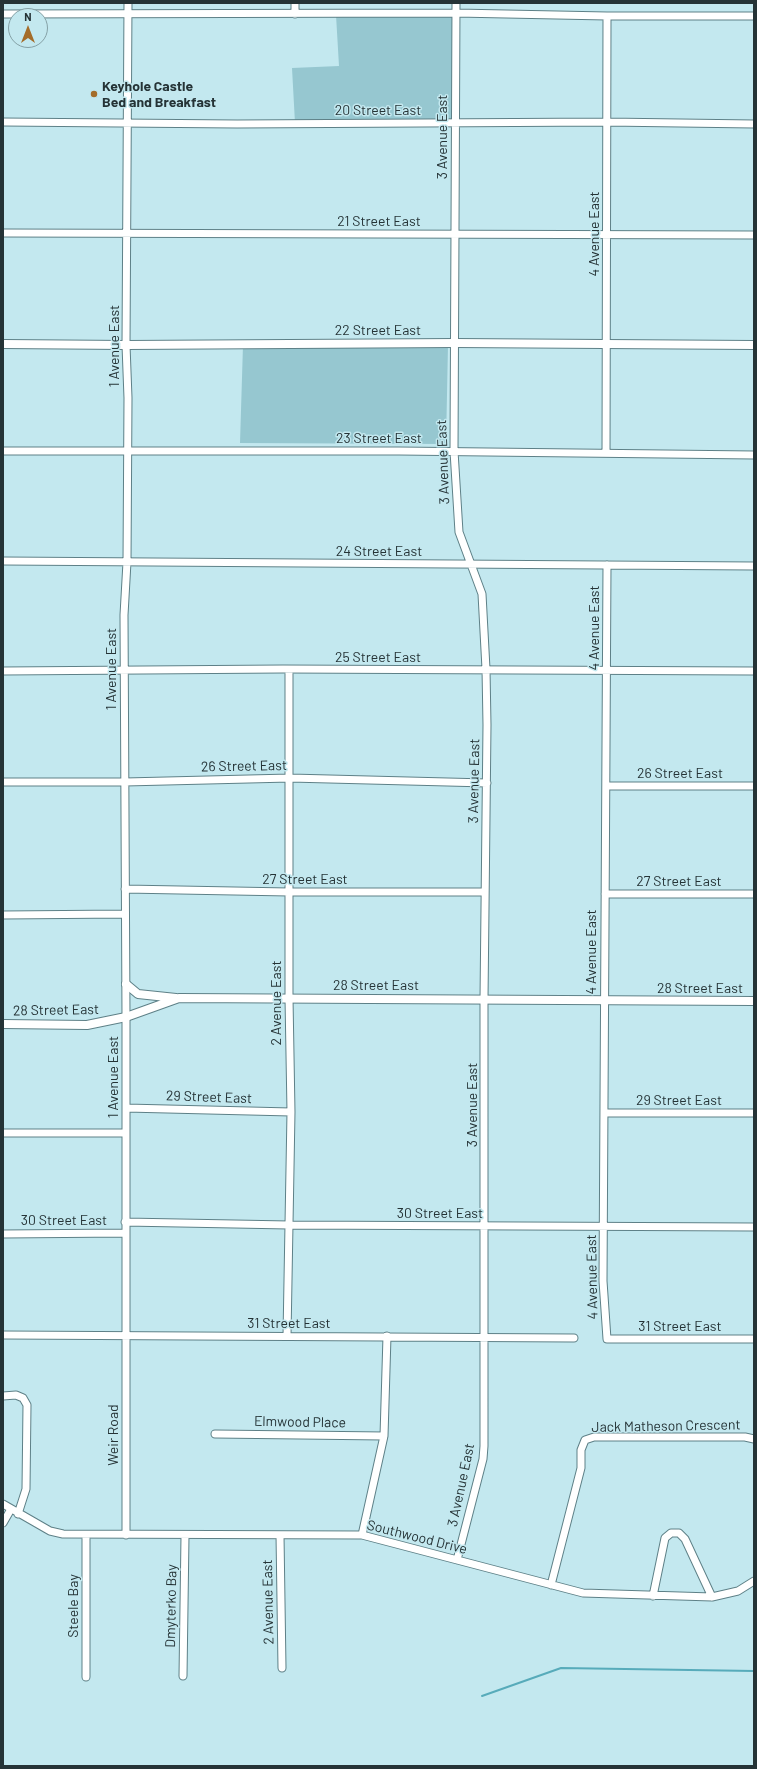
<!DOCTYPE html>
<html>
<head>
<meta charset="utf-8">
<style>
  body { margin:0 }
  #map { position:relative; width:757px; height:1769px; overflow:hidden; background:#c3e8ef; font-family:Barlow,sans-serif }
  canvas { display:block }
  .frame { position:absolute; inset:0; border:4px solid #253336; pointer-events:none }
  .north { position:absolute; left:8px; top:8px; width:40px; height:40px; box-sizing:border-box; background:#c3e8ef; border:1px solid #84a0a5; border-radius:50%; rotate:0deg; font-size:11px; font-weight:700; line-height:16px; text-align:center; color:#253336 }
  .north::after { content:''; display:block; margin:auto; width:14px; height:18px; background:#a46c29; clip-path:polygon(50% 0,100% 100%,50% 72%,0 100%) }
</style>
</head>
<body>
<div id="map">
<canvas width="757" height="1769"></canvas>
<div class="frame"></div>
<div class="north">N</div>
</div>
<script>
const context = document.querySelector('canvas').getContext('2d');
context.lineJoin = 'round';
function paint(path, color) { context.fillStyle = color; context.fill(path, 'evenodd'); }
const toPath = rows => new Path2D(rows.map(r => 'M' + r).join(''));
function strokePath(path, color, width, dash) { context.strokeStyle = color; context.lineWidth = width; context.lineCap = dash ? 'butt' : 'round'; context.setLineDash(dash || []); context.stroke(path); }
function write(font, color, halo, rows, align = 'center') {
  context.font = font + ' Barlow,sans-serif'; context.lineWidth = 3; context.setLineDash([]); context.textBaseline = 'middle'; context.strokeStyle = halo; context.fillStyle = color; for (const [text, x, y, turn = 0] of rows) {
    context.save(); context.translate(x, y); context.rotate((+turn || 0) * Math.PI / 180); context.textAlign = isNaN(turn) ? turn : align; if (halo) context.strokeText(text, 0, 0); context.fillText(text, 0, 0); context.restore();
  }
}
paint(toPath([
  [336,15,454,15,454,123,295,123,292,68,339,66],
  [243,345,448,345,446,444,240,443]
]), '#96c7d0');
strokePath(toPath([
  [482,1696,561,1668,754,1671]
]), '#57abba', 2);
const minor = toPath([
  [456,3,454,451,459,532,482,594,486,669,487,725,484,999,484,1446,483,1459,457,1560],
  [3,14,456,13,607,16,754,16],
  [295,14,295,3],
  [3,122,237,124,607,122,754,124],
  [3,233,754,235],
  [3,451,399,451,754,455],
  [606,453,607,16],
  [3,561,754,566],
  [607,565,603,1281,607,1339,754,1339],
  [3,671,283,669,754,671],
  [3,782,125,782,290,778,487,783],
  [606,786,754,786],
  [125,889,289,892,485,892],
  [605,894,754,894],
  [3,915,125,914],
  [126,1108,291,1112],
  [604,1113,754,1113],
  [3,1133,125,1133],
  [125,1222,289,1225,754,1227],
  [3,1234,125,1233],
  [3,1335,574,1338],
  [287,1336,291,1112,289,998,289,670],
  [3,1396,16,1395,23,1398,27,1405,26,1489,18,1514],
  [215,1434,384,1436],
  [3,1504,50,1531,63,1534,362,1535,583,1593,712,1597,738,1591,754,1581],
  [3,1523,11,1509],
  [126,1535,126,1017,124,615,127,562,128,398,126,345,128,3],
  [280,1535,282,1668],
  [362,1535,384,1436,387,1336],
  [551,1585,581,1468,581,1450,585,1440,594,1437,745,1437,754,1439],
  [653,1596,665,1538,671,1533,679,1533,685,1539,712,1597],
  [183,1676,185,1536],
  [86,1677,86,1535]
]);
const tertiary = toPath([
  [3,344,126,345,455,343,754,345],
  [126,984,138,994,176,998],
  [3,1024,87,1025,126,1017,179,998,754,1001]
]);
strokePath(minor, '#5e8087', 9);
strokePath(tertiary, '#5e8087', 10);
strokePath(minor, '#fff', 7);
strokePath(tertiary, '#fff', 8);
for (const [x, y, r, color] of [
  [94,94,4,"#a46c29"]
]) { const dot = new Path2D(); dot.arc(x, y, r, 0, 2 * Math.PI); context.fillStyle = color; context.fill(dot); strokePath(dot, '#c3e8ef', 1.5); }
write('bold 14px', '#253336', '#c3e8ef', [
  ["Keyhole Castle",102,86],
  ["Bed and Breakfast",102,102]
], 'left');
write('14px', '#253336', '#c3e8ef', [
  ["20 Street East",378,110],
  ["3 Avenue East",442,137,-90],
  ["21 Street East",379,221],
  ["4 Avenue East",594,234,-90],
  ["22 Street East",378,330],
  ["1 Avenue East",114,346,-90],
  ["23 Street East",379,438],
  ["3 Avenue East",443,462,-92],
  ["24 Street East",379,551],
  ["4 Avenue East",594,628,-90],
  ["25 Street East",378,657],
  ["1 Avenue East",111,669,-90],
  ["26 Street East",244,766,-1],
  ["26 Street East",680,773],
  ["3 Avenue East",474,781,-89],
  ["27 Street East",305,879],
  ["27 Street East",679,881],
  ["4 Avenue East",591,952,-90],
  ["28 Street East",376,985],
  ["28 Street East",700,988],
  ["2 Avenue East",276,1003,-90],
  ["28 Street East",56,1010,-1],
  ["1 Avenue East",113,1077,-90],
  ["29 Street East",209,1097,2],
  ["29 Street East",679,1100],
  ["3 Avenue East",472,1105,-90],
  ["30 Street East",440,1213],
  ["30 Street East",64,1220],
  ["4 Avenue East",592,1277,-91],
  ["31 Street East",289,1323],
  ["31 Street East",680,1326],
  ["Elmwood Place",300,1422,1],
  ["Jack Matheson Crescent",666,1426,-1],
  ["Weir Road",113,1435,-90],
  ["3 Avenue East",461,1485,-78],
  ["Southwood Drive",417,1537,14],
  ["2 Avenue East",268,1602,-91],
  ["Steele Bay",73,1606,-90],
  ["Dmyterko Bay",171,1606,-89]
]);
</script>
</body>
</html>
